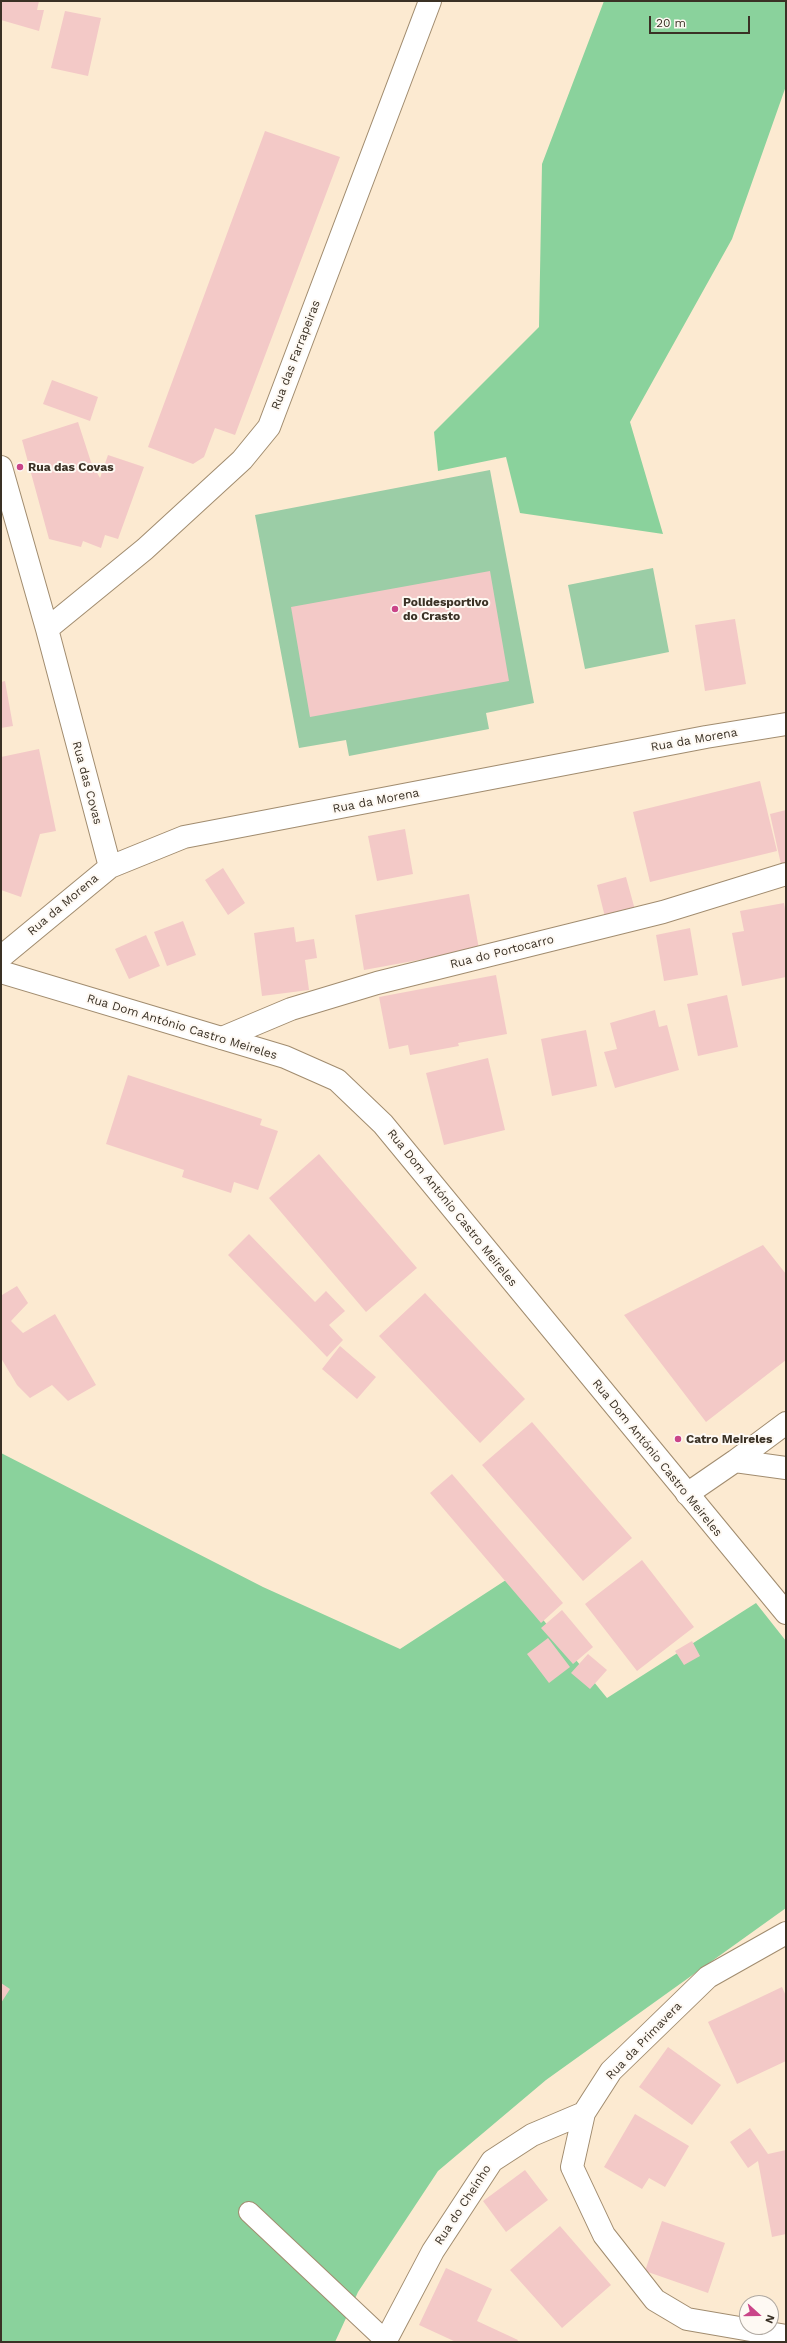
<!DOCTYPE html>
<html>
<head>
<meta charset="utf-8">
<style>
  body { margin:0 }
  #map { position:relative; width:787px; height:2343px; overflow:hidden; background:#fcead1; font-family:"Work Sans",sans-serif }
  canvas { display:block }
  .frame { position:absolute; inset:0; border:2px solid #3a3125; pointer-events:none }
  .north { position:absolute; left:739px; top:2295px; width:40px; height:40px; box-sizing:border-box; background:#fef9f3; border:1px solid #b0a9a1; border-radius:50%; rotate:111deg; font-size:11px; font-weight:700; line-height:16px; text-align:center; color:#3a3125 }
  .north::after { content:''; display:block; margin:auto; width:14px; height:18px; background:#ca4589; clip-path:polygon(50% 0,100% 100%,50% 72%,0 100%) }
  .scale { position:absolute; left:649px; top:16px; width:101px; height:18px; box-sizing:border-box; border:2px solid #3a3125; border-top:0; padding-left:5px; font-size:12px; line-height:14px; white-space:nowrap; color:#3a3125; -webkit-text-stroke:3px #fef9f3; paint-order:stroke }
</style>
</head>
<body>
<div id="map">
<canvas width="787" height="2343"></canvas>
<div class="frame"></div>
<div class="north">N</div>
<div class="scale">20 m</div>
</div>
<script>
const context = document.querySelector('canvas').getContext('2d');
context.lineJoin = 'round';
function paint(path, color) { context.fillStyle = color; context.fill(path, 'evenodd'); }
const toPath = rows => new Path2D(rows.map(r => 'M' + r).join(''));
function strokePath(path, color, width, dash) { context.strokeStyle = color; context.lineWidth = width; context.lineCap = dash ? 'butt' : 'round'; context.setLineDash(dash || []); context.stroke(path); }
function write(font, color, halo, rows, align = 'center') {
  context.font = font + ' "Work Sans",sans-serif'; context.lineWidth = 4; context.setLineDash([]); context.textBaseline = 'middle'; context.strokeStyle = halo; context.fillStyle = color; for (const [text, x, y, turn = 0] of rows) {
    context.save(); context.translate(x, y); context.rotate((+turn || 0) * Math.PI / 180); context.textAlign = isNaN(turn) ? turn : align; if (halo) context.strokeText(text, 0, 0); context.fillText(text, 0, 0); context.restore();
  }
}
paint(toPath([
  [490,470,534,703,486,713,489,729,349,756,346,740,299,748,255,515],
  [653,568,669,652,585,669,568,585]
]), '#9bcda6');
paint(toPath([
  [604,1,786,1,786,86,732,239,630,422,663,534,520,513,506,457,438,471,434,432,539,327,542,164],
  [1,1453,263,1587,400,1649,509,1578,607,1698,756,1603,786,1641,786,1908,546,2080,438,2171,358,2292,335,2342,1,2342]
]), '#8ad29c');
paint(toPath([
  [1,1,39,1,37,10,44,10,39,31,1,20],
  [65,11,101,18,88,76,51,68],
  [265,131,340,157,235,435,215,428,204,457,193,464,148,447],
  [52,380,98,397,90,421,43,404],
  [78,422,91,462,100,478,108,455,144,467,118,539,105,535,101,548,83,541,81,547,49,539,22,440],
  [490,571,509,681,310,717,291,607],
  [735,619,746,684,705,691,695,625],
  [5,681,13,726,1,728,1,682],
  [39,749,56,831,40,834,21,897,1,890,1,757],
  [760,781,777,851,650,882,633,812],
  [786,810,786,868,782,869,770,814],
  [405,829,413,874,377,881,368,836],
  [223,868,245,903,228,915,205,880],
  [626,877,635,910,605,917,597,885],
  [469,894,479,949,364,970,355,915],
  [784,903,786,915,786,977,742,986,732,933,744,931,740,911],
  [183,921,196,955,167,966,154,932],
  [294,927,296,942,314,939,317,958,305,960,309,990,262,996,254,933],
  [690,928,698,975,664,981,656,935],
  [146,935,160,966,129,979,115,949],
  [496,975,507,1034,458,1043,459,1046,410,1055,408,1045,389,1049,379,997],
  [727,995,738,1047,698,1056,687,1004],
  [655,1010,659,1027,667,1025,679,1070,615,1088,604,1052,617,1049,610,1023],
  [586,1030,597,1086,552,1096,541,1039],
  [488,1058,505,1130,444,1145,426,1073],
  [128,1075,262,1119,260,1125,278,1131,258,1190,234,1182,231,1193,182,1177,184,1170,106,1144],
  [319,1154,417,1268,366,1312,269,1198],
  [249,1234,315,1302,326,1291,345,1311,329,1325,343,1340,327,1357,228,1255],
  [763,1245,786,1274,786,1360,706,1422,624,1315],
  [17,1286,28,1303,11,1321,23,1333,55,1314,96,1385,68,1401,52,1385,30,1398,17,1385,1,1358,1,1294,2,1295],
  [425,1293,525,1399,480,1443,379,1336],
  [340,1346,376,1377,357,1399,322,1369],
  [532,1422,632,1538,583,1581,482,1465],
  [452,1474,563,1603,541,1623,430,1493],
  [642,1560,694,1627,637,1671,585,1604],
  [562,1610,593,1647,573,1664,541,1628],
  [548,1638,570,1667,549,1683,527,1654],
  [692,1641,700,1656,684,1665,675,1651],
  [588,1654,607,1670,590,1689,571,1673],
  [1,1983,10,1989,1,2003],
  [782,1987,786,1996,786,2061,737,2084,708,2022],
  [668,2047,721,2085,692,2125,639,2087],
  [635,2114,689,2146,665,2187,649,2178,642,2189,604,2167],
  [750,2128,768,2154,786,2150,786,2234,772,2237,758,2161,748,2168,730,2142],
  [525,2170,548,2200,506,2232,483,2201],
  [662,2221,725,2243,708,2293,645,2271],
  [560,2226,611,2285,562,2328,510,2270],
  [446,2268,492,2289,477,2321,518,2340,517,2342,456,2342,419,2325]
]), '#f3c9c7');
const lane = toPath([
  [249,2212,386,2341]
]);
const street = toPath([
  [1,467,47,629,110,867],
  [47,629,145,549,242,460,269,427,430,1],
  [1,957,110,867,184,837,706,737,786,724],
  [222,1038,291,1009,377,983,663,912,786,874],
  [735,1461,786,1423],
  [687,1494,735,1461,786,1468],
  [786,1933,708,1977,611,2071,584,2113,572,2167,604,2235,655,2300,687,2319,786,2336],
  [385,2342,433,2251,492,2161,532,2135,584,2113]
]);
const secondary = toPath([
  [1,972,285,1057,337,1080,383,1124,786,1613]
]);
strokePath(lane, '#a18c6f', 22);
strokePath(street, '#a18c6f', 24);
strokePath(secondary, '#a18c6f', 24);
strokePath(lane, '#fff', 20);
strokePath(street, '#fff', 22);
strokePath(secondary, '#fff', 22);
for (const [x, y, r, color] of [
  [20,467,4,"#ca4589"],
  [395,609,4,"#ca4589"],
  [678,1439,4,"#ca4589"]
]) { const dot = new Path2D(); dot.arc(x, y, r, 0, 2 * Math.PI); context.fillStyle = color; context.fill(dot); strokePath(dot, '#fef9f3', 1.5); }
write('12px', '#3a3125', '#fef9f3', [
  ["Rua das Farrapeiras",296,355,-69],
  ["Rua da Morena",694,740,-10],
  ["Rua das Covas",87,783,75],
  ["Rua da Morena",376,801,-11],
  ["Rua da Morena",63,905,-40],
  ["Rua do Portocarro",502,952,-14],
  ["Rua Dom António Castro Meireles",182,1027,17],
  ["Rua Dom António Castro Meireles",452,1208,51],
  ["Rua Dom António Castro Meireles",657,1458,51],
  ["Rua da Primavera",644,2041,-46],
  ["Rua do Cheínho",463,2205,-57]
]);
write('bold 12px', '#3a3125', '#fef9f3', [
  ["Rua das Covas",28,467],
  ["Polidesportivo",403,602],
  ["do Crasto",403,616],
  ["Catro Meireles",686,1439]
], 'left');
</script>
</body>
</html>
